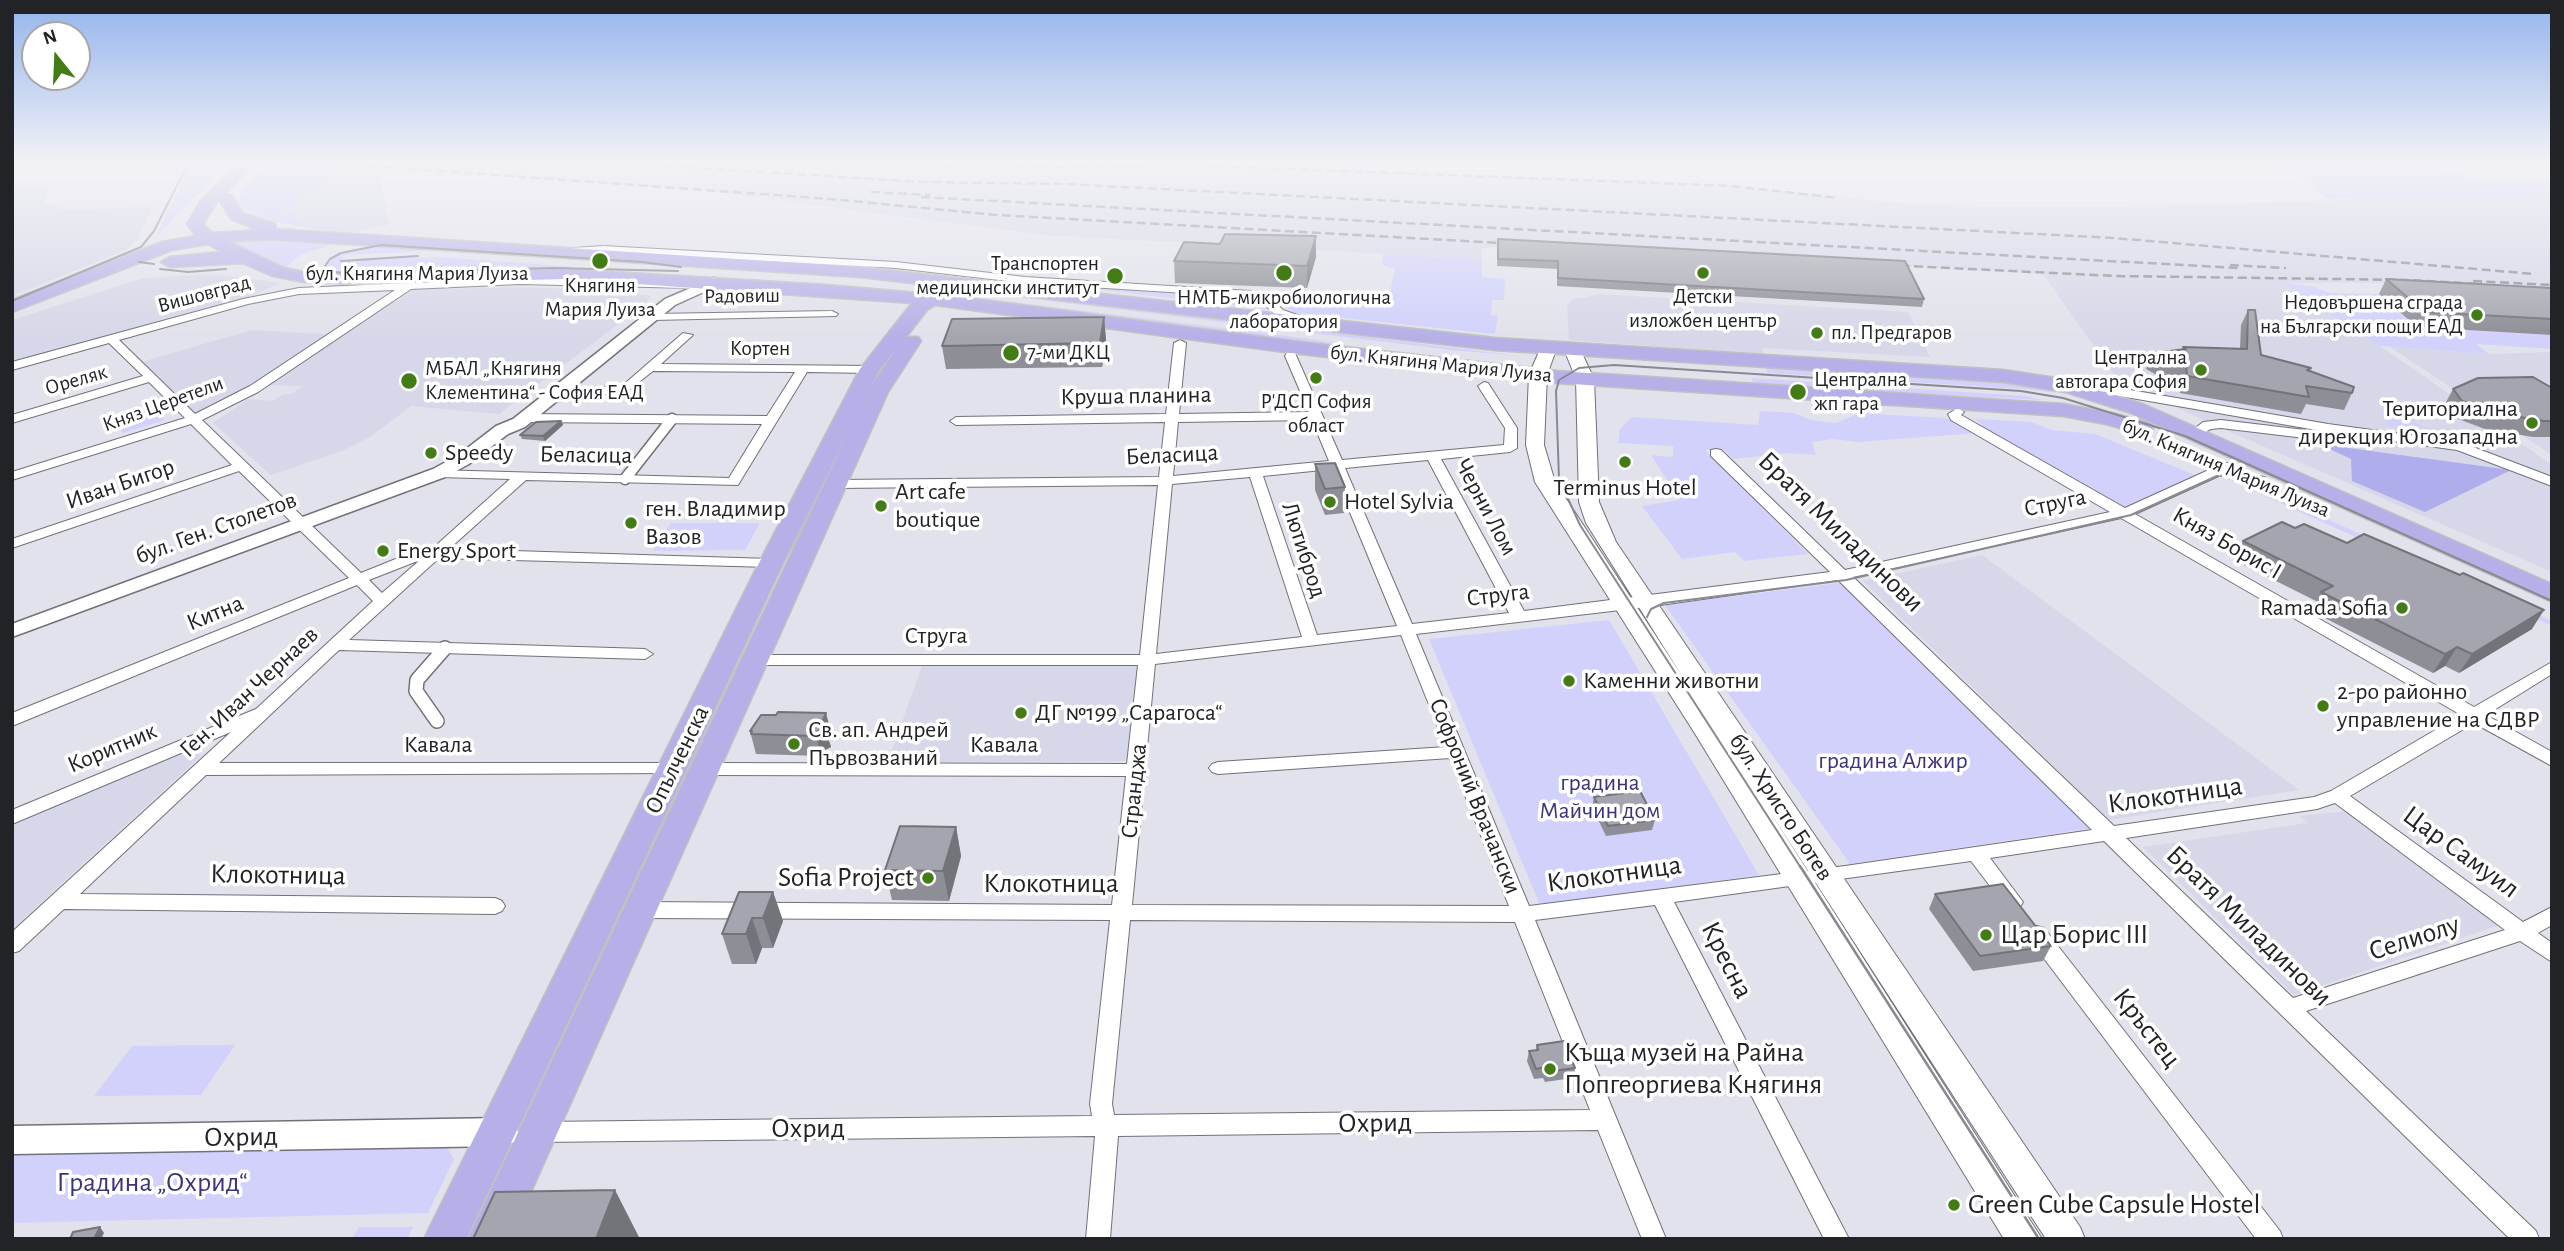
<!DOCTYPE html>
<html>
<head>
<meta charset="utf-8">
<style>
  body { margin:0 }
  #map { position:relative; width:2564px; height:1251px; overflow:hidden; background:#e2e2ec; font-family:"Alegreya Sans",sans-serif }
  canvas { display:block }
  .frame { position:absolute; inset:0; border:14px solid #222326; pointer-events:none }
  .north { position:absolute; left:21px; top:21px; width:70px; height:70px; box-sizing:border-box; background:#fff; border:2px solid #a7a7a8; border-radius:50%; rotate:342deg; font-size:19px; font-weight:700; line-height:28px; text-align:center; color:#222326 }
  .north::after { content:''; display:block; margin:auto; width:24px; height:32px; background:#437c15; clip-path:polygon(50% 0,100% 100%,50% 72%,0 100%) }
</style>
</head>
<body>
<div id="map">
<canvas width="2564" height="1251"></canvas>
<div class="frame"></div>
<div class="north">N</div>
</div>
<script>
const context = document.querySelector('canvas').getContext('2d');
context.lineJoin = 'round';
function paint(path, color) { context.fillStyle = color; context.fill(path, 'evenodd'); }
const toPath = rows => new Path2D(rows.map(r => 'M' + r).join(''));
function strokePath(path, color, width, dash) { context.strokeStyle = color; context.lineWidth = width; context.lineCap = dash ? 'butt' : 'round'; context.setLineDash(dash || []); context.stroke(path); }
function write(font, color, halo, rows, align = 'center') {
  context.font = font + ' "Alegreya Sans",sans-serif'; context.lineWidth = 7; context.setLineDash([]); context.textBaseline = 'middle'; context.strokeStyle = halo; context.fillStyle = color; for (const [text, x, y, turn = 0] of rows) {
    context.save(); context.translate(x, y); context.rotate((+turn || 0) * Math.PI / 180); context.textAlign = isNaN(turn) ? turn : align; if (halo) context.strokeText(text, 0, 0); context.fillText(text, 0, 0); context.restore();
  }
}
paint(toPath([
  [284,163,728,163,901,168,906,163,1188,163,1733,185,1890,202,1976,207,2123,207,2496,195,2552,196,2552,290,2420,283,2281,283,2380,346,2552,465,2552,572,2212,424,2117,379,2043,274,1498,244,1497,247,1481,248,1482,259,1044,235,713,192,395,168,380,177,389,225,348,233,321,230,293,217,293,213,283,215,280,211,295,208,297,200,341,178,315,175,338,164],
  [12,187,48,188,44,201,64,210,153,207,137,240,126,250,12,296],
  [210,274,281,283,234,303,12,364,12,320,143,278],
  [508,287,590,289,651,296,646,303,499,414,411,406,370,437,344,450,271,475,213,423,248,399,273,401,283,394,292,394,302,386,269,385,412,290],
  [1600,294,1908,312,1930,357,1762,348,1763,354,1569,340,1567,306,1571,300],
  [252,330,336,335,241,398,193,419,138,363],
  [2390,347,2489,354,2552,352,2552,455],
  [1982,555,2299,790,2109,820,1863,581],
  [923,663,1143,665,1131,761,888,762],
  [188,749,202,755,12,929,12,824],
  [2348,811,2500,925,2294,995,2143,847,2308,823,2300,816]
]), '#d6d7e8');
paint(toPath([
  [169,163,229,163,155,238,188,170,166,169],
  [268,163,339,164,317,175,342,177,297,200,295,208,280,211,283,215,294,213,293,217,321,230,271,221,242,208,239,200,242,191],
  [1188,163,1386,163,1384,170],
  [2262,163,2399,163,2401,165,2464,171,2467,178,2552,182,2552,196,2327,199,2285,164],
  [245,238,343,241,300,255,286,267,229,242],
  [386,246,440,250,345,255,341,261,438,257,578,267,347,272,333,270,327,265,334,258,349,251],
  [1383,254,1482,259,1482,277,1505,279,1504,300,1492,300,1491,315,1498,316,1495,334,1296,313,1283,307,1281,303,1283,299,1334,303,1340,302,1347,293,1390,292,1395,269,1382,265],
  [2280,282,2310,286,2331,293,2379,294,2417,327,2552,335,2552,349,2476,344,2489,354,2380,346],
  [1077,287,1246,295,1263,301,1270,310],
  [975,292,1002,292,1520,356,1452,350],
  [958,295,1310,339,1347,345,1253,337,963,298],
  [1766,367,1959,379,2040,387,2057,393,2024,389,1768,373],
  [1752,378,2025,396,2043,400,1753,385],
  [1844,401,2086,417,2130,429,2193,458,2198,465,2105,423,2078,417,1865,405],
  [154,408,165,420,123,433,113,421],
  [2380,409,2408,420,2456,439,2394,428,2383,419],
  [1760,411,1794,413,1811,420,1836,423,1860,413,1945,418,1977,433,1858,442,1833,439,1812,442,1816,455,1787,453,1734,459,1724,450,1705,450,1808,554,1744,561,1735,552,1682,559,1642,506,1680,500,1651,455,1673,457,1673,446,1618,443,1620,429,1632,417,1758,425],
  [1976,419,2031,422,2052,430,2095,434,2197,476,2125,508,1987,430],
  [2230,475,2552,621,2552,626,2223,477],
  [671,523,760,523,745,550,653,551],
  [1846,582,2099,827,1850,864,1665,605],
  [1609,620,1759,875,1540,905,1429,639],
  [235,1045,201,1095,94,1096,132,1046],
  [442,1139,454,1159,428,1213,12,1223,12,1149],
  [359,1227,413,1227,407,1239,352,1239]
]), '#d1d1fc');
paint(toPath([
  [2319,444,2511,470,2425,512,2352,481,2351,459]
]), '#afadeb');
const pedestrianFar1 = toPath([
  [625,479,672,419]
]);
const pedestrian = toPath([
  [437,721,416,691,417,680,445,648]
]);
const minor = toPath([
  [603,246,896,262,1025,277,1251,291,1271,299,1283,310,1312,320,1306,323,1275,314,1263,303,1249,297,1025,283,896,268,603,252,575,254,570,251,575,248,603,246],
  [520,278,691,282,696,285,691,288,520,284,411,289,258,392,202,420,361,573,418,550,432,549,510,479,439,477,434,476,432,473,434,470,729,478,762,424,525,422,519,418,525,414,767,416,795,372,653,371,625,393,557,397,551,393,557,389,622,386,683,333,693,335,661,364,874,366,876,369,870,373,807,372,738,485,526,480,449,549,771,559,778,563,771,567,439,558,349,640,645,649,653,654,645,659,339,650,219,763,673,763,679,765,682,769,679,773,206,775,80,894,495,898,502,901,505,906,502,911,495,914,64,909,19,951,12,953,12,932,231,732,12,824,12,810,256,709,373,601,357,585,12,726,12,713,349,578,239,471,12,548,12,539,232,465,191,424,12,480,12,472,185,418,149,382,12,423,12,415,143,376,109,343,12,370,12,362,243,299,299,288,520,278],
  [395,290,250,386,195,414,119,340,248,304,299,294,395,290],
  [420,560,382,593,369,580,420,560],
  [832,311,838,314,836,316,653,320,647,317,653,314,832,311],
  [1180,340,1186,343,1179,414,1309,412,1285,356,1287,353,1295,353,1342,460,1504,445,1505,428,1478,386,1484,382,1488,383,1517,428,1517,448,1510,452,1441,459,1524,611,1830,572,1711,456,1711,450,1716,449,1721,450,1845,570,2110,512,1951,420,1948,414,1958,408,1964,412,1961,415,2125,508,2224,463,2234,463,2234,469,2135,514,2474,707,2552,662,2552,674,2486,715,2552,752,2552,766,2474,723,2350,796,2523,922,2552,907,2552,925,2538,933,2552,943,2552,962,2520,941,2306,1011,2536,1231,2539,1239,2510,1239,2104,841,1990,858,2023,902,2020,907,2013,909,2006,907,1971,861,1674,902,1849,1239,1824,1239,1655,905,1535,920,1666,1239,1642,1239,1598,1130,1118,1136,1110,1239,1086,1239,1095,1136,539,1142,531,1139,527,1132,531,1125,539,1122,1092,1116,1090,1104,1110,920,640,918,633,915,630,910,633,905,640,902,1112,905,1126,776,705,775,699,773,696,769,699,765,705,763,1127,764,1138,665,755,665,747,660,755,655,1140,655,1158,485,836,488,829,484,836,480,1159,477,1165,422,956,425,950,421,956,417,1166,414,1174,343,1180,340],
  [1312,420,1329,461,1173,476,1178,422,1312,420],
  [1428,460,1509,613,1412,624,1345,468,1428,460],
  [1332,469,1397,626,1317,635,1263,476,1332,469],
  [1250,477,1302,637,1156,654,1172,484,1250,477],
  [2121,518,2461,715,2331,791,2314,797,2114,826,1853,577,2121,518],
  [1838,580,2092,830,1845,866,1529,906,1416,634,1646,607,1838,580],
  [1401,635,1446,747,1218,762,1212,764,1209,768,1212,772,1218,774,1450,758,1509,906,1132,905,1155,664,1401,635],
  [2335,803,2505,930,2293,998,2126,838,2317,809,2335,803],
  [1130,920,1515,922,1590,1110,1114,1115,1112,1104,1130,920],
  [2066,379,2328,424,2460,442,2552,477,2552,486,2457,450,2328,432,2062,386,2060,383,2066,379],
  [2221,420,2305,430,2311,434,2305,438,2221,428,2211,429,2195,437,2189,433,2203,422,2221,420],
  [2037,926,2044,928,2280,1231,2283,1239,2256,1239,2030,940,2027,934,2030,928,2037,926]
]);
const tertiary = toPath([
  [714,278,719,279,719,285,675,305,525,427,508,434,469,464,445,477,12,637,12,624,433,469,457,456,496,426,513,419,665,299,714,278],
  [503,1118,514,1122,518,1132,514,1142,503,1146,12,1154,12,1126,503,1118]
]);
const secondary = toPath([
  [1549,342,1557,347,1547,375,1544,445,1555,482,1684,679,1586,523,1579,502,1576,379,1564,349,1572,344,1580,349,1594,379,1599,502,1616,542,2080,1227,2085,1239,2046,1239,1765,804,2042,1239,2004,1239,1694,732,1535,482,1526,445,1529,375,1541,347,1549,342]
]);
const primary = toPath([
  [240,163,255,163,225,194,232,195,243,213,275,224,276,229,860,267,1495,338,2003,370,2069,380,2145,405,2552,584,2552,602,2131,413,2066,392,2003,382,1495,350,860,277,272,239,227,241,284,268,304,272,374,274,564,269,827,285,929,294,937,292,945,295,1292,341,1557,371,2063,404,2116,414,2150,423,2153,428,2150,433,2142,434,2106,424,2063,416,1557,383,1292,353,935,305,927,310,906,337,918,337,921,341,888,392,510,1239,468,1239,853,423,783,563,466,1239,424,1239,759,563,860,369,912,303,564,279,374,284,304,282,273,276,243,263,170,267,161,262,170,257,222,252,208,244,172,250,12,312,12,300,162,242,196,236,187,224,201,200,240,163],
  [219,199,231,219,258,230,213,233,209,230,203,224,219,199],
  [897,348,871,387,879,370,897,348]
]);
strokePath(pedestrianFar1, '#71717a', 13);
strokePath(pedestrian, '#71717a', 16);
strokePath(minor, '#71717a', 2);
strokePath(tertiary, '#71717a', 3);
strokePath(secondary, '#71717a', 2);
strokePath(primary, '#c1c1c2', 3);
strokePath(pedestrianFar1, '#fff', 10);
strokePath(pedestrian, '#fff', 13);
paint(minor, '#fff');
paint(tertiary, '#fff');
paint(secondary, '#fff');
paint(primary, '#b5b0e7');
strokePath(toPath([
  [341,261,418,256],
  [139,262,154,264],
  [160,269,188,272,226,269],
  [678,271,553,268,349,273,333,272,325,266,330,259,341,253,381,245,642,262,681,267],
  [12,301,141,247,154,231,185,170],
  [1647,617,1651,609,1664,603,1846,580,2131,515,2217,476,2246,474,2265,477],
  [1801,868,1580,525,1559,479,1556,391,1559,380,1579,368,1614,365,2021,391,2063,398,2185,436,2552,601]
]), '#898a91', 2);
strokePath(toPath([
  [1800,866,2039,1239]
]), '#898a91', 2.5);
strokePath(toPath([
  [329,163,831,199,996,215,1517,244],
  [588,163,629,166],
  [622,163,922,182,1064,184,2114,238,2534,274],
  [975,163,1041,167,1141,167],
  [1138,163,1732,186,1838,198],
  [916,165,985,166],
  [871,192,930,195],
  [921,197,2239,268],
  [1887,265,2116,276,2408,280,2482,284],
  [2230,265,2286,268],
  [2473,281,2552,285]
]), '#898a91', 2.5, [9, 4.5]);
paint(toPath([
  [1316,236,1316,257,1307,288,1175,283,1174,261,1220,244],
  [1498,239,1924,299,1922,307,1557,286,1557,269,1497,266],
  [2386,279,2552,288,2552,335,2417,327,2379,294],
  [2248,310,2261,355,2311,368,2309,371,2352,393,2344,410,2306,404,2301,414,2180,393,2179,382,2166,380,2146,369,2153,353,2182,349,2183,347,2240,349,2241,325],
  [1104,317,1106,340,1102,367,946,369,942,346],
  [2552,388,2552,437,2533,437,2485,429,2453,417,2444,406,2453,389],
  [561,421,563,425,545,441,522,439,520,435],
  [1315,464,1345,487,1344,513,1325,515,1315,490],
  [2295,528,2532,629,2459,673,2445,666,2433,673,2311,611,2316,601,2234,560,2243,541],
  [750,731,831,732,828,738,831,747,823,751,821,756,756,754],
  [1594,797,1655,820,1652,830,1606,836,1592,807],
  [956,827,961,856,949,901,892,900,885,870],
  [773,892,783,921,773,948,762,948,756,964,732,964,722,934],
  [1935,894,2051,946,2043,961,1973,971,1929,909],
  [1537,1045,1575,1068,1573,1078,1545,1082,1543,1078,1534,1079,1527,1061,1529,1051,1536,1050]
]), '#8d8e96');
paint(toPath([
  [1316,236,1316,257,1307,288,1307,266],
  [1104,317,1106,340,1102,367,1100,343],
  [561,421,563,425,545,441,543,436],
  [2544,610,2532,629,2459,673,2472,654],
  [2457,647,2445,666,2433,673,2445,654],
  [826,713,831,732,828,738,831,747,823,751,821,756,816,736],
  [956,827,961,856,949,901,943,871],
  [773,892,783,921,773,948,763,918],
  [752,918,762,948,756,964,746,934],
  [615,1190,640,1239,596,1239],
  [100,1227,104,1233,101,1239,94,1239]
]), '#73747a');
const building = toPath([
  [1225,234,1316,236,1307,266,1174,261,1184,242,1220,244,1225,234],
  [1498,239,1905,261,1924,299,1558,278,1558,261,1498,259,1498,239],
  [2386,279,2552,288,2552,319,2425,312,2386,279],
  [2248,310,2255,310,2261,355,2311,368,2307,370,2354,387,2352,393,2306,386,2309,397,2187,376,2186,365,2173,364,2153,353,2186,349,2183,347,2247,349,2248,310],
  [1104,317,1100,343,942,346,952,319,1104,317],
  [2533,377,2552,388,2552,421,2544,421,2495,413,2462,401,2453,389,2478,378,2533,377],
  [561,421,543,436,520,435,536,422,561,421],
  [1335,463,1345,487,1325,489,1315,464,1335,463],
  [2282,522,2295,528,2304,524,2347,543,2364,534,2460,575,2463,573,2544,610,2472,654,2457,647,2445,654,2321,592,2333,586,2243,541,2282,522],
  [778,712,826,713,823,720,826,727,818,731,816,736,751,734,752,731,750,731,761,715,776,715,778,712],
  [1640,791,1655,820,1608,826,1594,797,1640,791],
  [900,826,956,827,943,871,885,870,900,826],
  [2003,884,2051,946,1980,956,1935,894,2003,884],
  [739,892,773,892,763,918,752,918,746,934,722,934,739,892],
  [1564,1041,1575,1068,1546,1072,1545,1067,1536,1069,1529,1051,1538,1050,1537,1045,1564,1041],
  [615,1190,596,1239,473,1239,495,1192,615,1190],
  [100,1227,94,1239,70,1239,73,1232,100,1227]
]);
paint(building, '#a4a5ae');
strokePath(building, '#73747a', 2);
const sky = context.createLinearGradient(0, 0, 0, 338);
sky.addColorStop(0, '#94b4ed');
sky.addColorStop(0.48, '#f2f2f6');
sky.addColorStop(1, '#f2f2f600');
context.fillStyle = sky;
context.fillRect(0, 0, 2564, 338);
for (const [x, y, r, color] of [
  [600,261,9,"#437c15"],
  [1284,273,9,"#437c15"],
  [1703,273,7,"#437c15"],
  [1115,276,9,"#437c15"],
  [2477,315,7,"#437c15"],
  [1817,333,7,"#437c15"],
  [1011,353,9,"#437c15"],
  [2201,370,7,"#437c15"],
  [1316,378,7,"#437c15"],
  [409,381,9,"#437c15"],
  [1798,392,9,"#437c15"],
  [2532,423,7,"#437c15"],
  [431,453,7,"#437c15"],
  [1625,462,7,"#437c15"],
  [1330,502,7,"#437c15"],
  [881,506,7,"#437c15"],
  [631,523,7,"#437c15"],
  [383,551,7,"#437c15"],
  [2402,608,7,"#437c15"],
  [1569,681,7,"#437c15"],
  [2323,706,7,"#437c15"],
  [1021,713,7,"#437c15"],
  [794,744,7,"#437c15"],
  [928,878,7,"#437c15"],
  [1986,935,7,"#437c15"],
  [1550,1069,7,"#437c15"],
  [1954,1205,7,"#437c15"]
]) { const dot = new Path2D(); dot.arc(x, y, r, 0, 2 * Math.PI); context.fillStyle = color; context.fill(dot); strokePath(dot, '#fff', 2.5); }
write('21px', '#222326', '#fff', [
  ["Транспортен",1099,264,"right"],
  ["медицински институт",1099,288,"right"],
  ["Княгиня",600,286],
  ["Мария Луиза",600,310],
  ["Детски",1703,297],
  ["изложбен център",1703,321],
  ["НМТБ-микробиологична",1284,298],
  ["лаборатория",1284,322],
  ["Недовършена сграда",2463,303,"right"],
  ["на Български пощи ЕАД",2463,327,"right"],
  ["пл. Предгаров",1831,333,"left"],
  ["7-ми ДКЦ",1027,353,"left"],
  ["Централна",2187,358,"right"],
  ["автогара София",2187,382,"right"],
  ["МБАЛ „Княгиня",425,369,"left"],
  ["Клементина“ - София ЕАД",425,393,"left"],
  ["Централна",1814,380,"left"],
  ["жп гара",1814,404,"left"],
  ["Р'ДСП София",1316,402],
  ["област",1316,426]
]);
write('21px', '#222326', '#fff', [
  ["бул. Княгиня Мария Луиза",417,274],
  ["Вишовград",204,294,-15],
  ["Радовиш",742,296,-1],
  ["Кортен",760,349],
  ["бул. Княгиня Мария Луиза",1441,364,6],
  ["Ореляк",76,380,-16],
  ["Княз Церетели",163,404,-20],
  ["бул. Княгиня Мария Луиза",2226,468,23]
]);
write('24px', '#222326', '#fff', [
  ["Круша планина",1136,396,-1],
  ["Беласица",586,455,1],
  ["Беласица",1172,455,-3],
  ["Иван Бигор",120,484,-19],
  ["Струга",2055,503,-12],
  ["Черни Лом",1486,507,62],
  ["бул. Ген. Столетов",216,528,-20],
  ["Княз Борис I",2227,543,30],
  ["Лютиброд",1304,550,72],
  ["Струга",1498,595,-7],
  ["Китна",215,613,-22],
  ["Струга",936,636],
  ["Ген. Иван Чернаев",249,692,-43],
  ["Кавала",438,745],
  ["Кавала",1004,745],
  ["Коритник",112,748,-23],
  ["Опълченска",677,760,-64],
  ["Странджа",1134,791,-84],
  ["Софроний Врачански",1475,796,68],
  ["бул. Христо Ботев",1781,807,57]
]);
write('24px', '#222326', '#fff', [
  ["Териториална",2518,409,"right"],
  ["дирекция Югозападна",2518,437,"right"],
  ["Speedy",445,453],
  ["Terminus Hotel",1625,488,"center"],
  ["Art cafe",895,492],
  ["boutique",895,520],
  ["Hotel Sylvia",1344,502],
  ["ген. Владимир",645,509],
  ["Вазов",645,537],
  ["Energy Sport",397,551],
  ["Ramada Sofia",2388,608,"right"],
  ["Каменни животни",1583,681],
  ["2-ро районно",2337,692],
  ["управление на СДВР",2337,720],
  ["ДГ №199 „Сарагоса“",1035,713],
  ["Св. ап. Андрей",808,730],
  ["Първозваний",808,758]
], 'left');
write('24px', '#3d337b', '#fff', [
  ["градина Алжир",1893,761],
  ["градина",1600,783],
  ["Майчин дом",1600,811]
]);
write('28px', '#222326', '#fff', [
  ["Братя Миладинови",1841,532,44],
  ["Клокотница",2175,795,-8],
  ["Цар Самуил",2461,852,36],
  ["Клокотница",1614,874,-8],
  ["Клокотница",278,875,1],
  ["Клокотница",1051,884],
  ["Братя Миладинови",2249,926,44],
  ["Селиолу",2414,938,-18],
  ["Кресна",1727,960,63],
  ["Кръстец",2147,1028,52],
  ["Охрид",1375,1123,-1],
  ["Охрид",808,1129],
  ["Охрид",241,1137,-1]
]);
write('28px', '#222326', '#fff', [
  ["Sofia Project",914,878,"right"],
  ["Цар Борис III",2000,935],
  ["Къща музей на Райна",1564,1053],
  ["Попгеоргиева Княгиня",1564,1085],
  ["Green Cube Capsule Hostel",1968,1205]
], 'left');
write('28px', '#3d337b', '#fff', [
  ["Градина „Охрид“",152,1183]
]);
</script>
</body>
</html>
